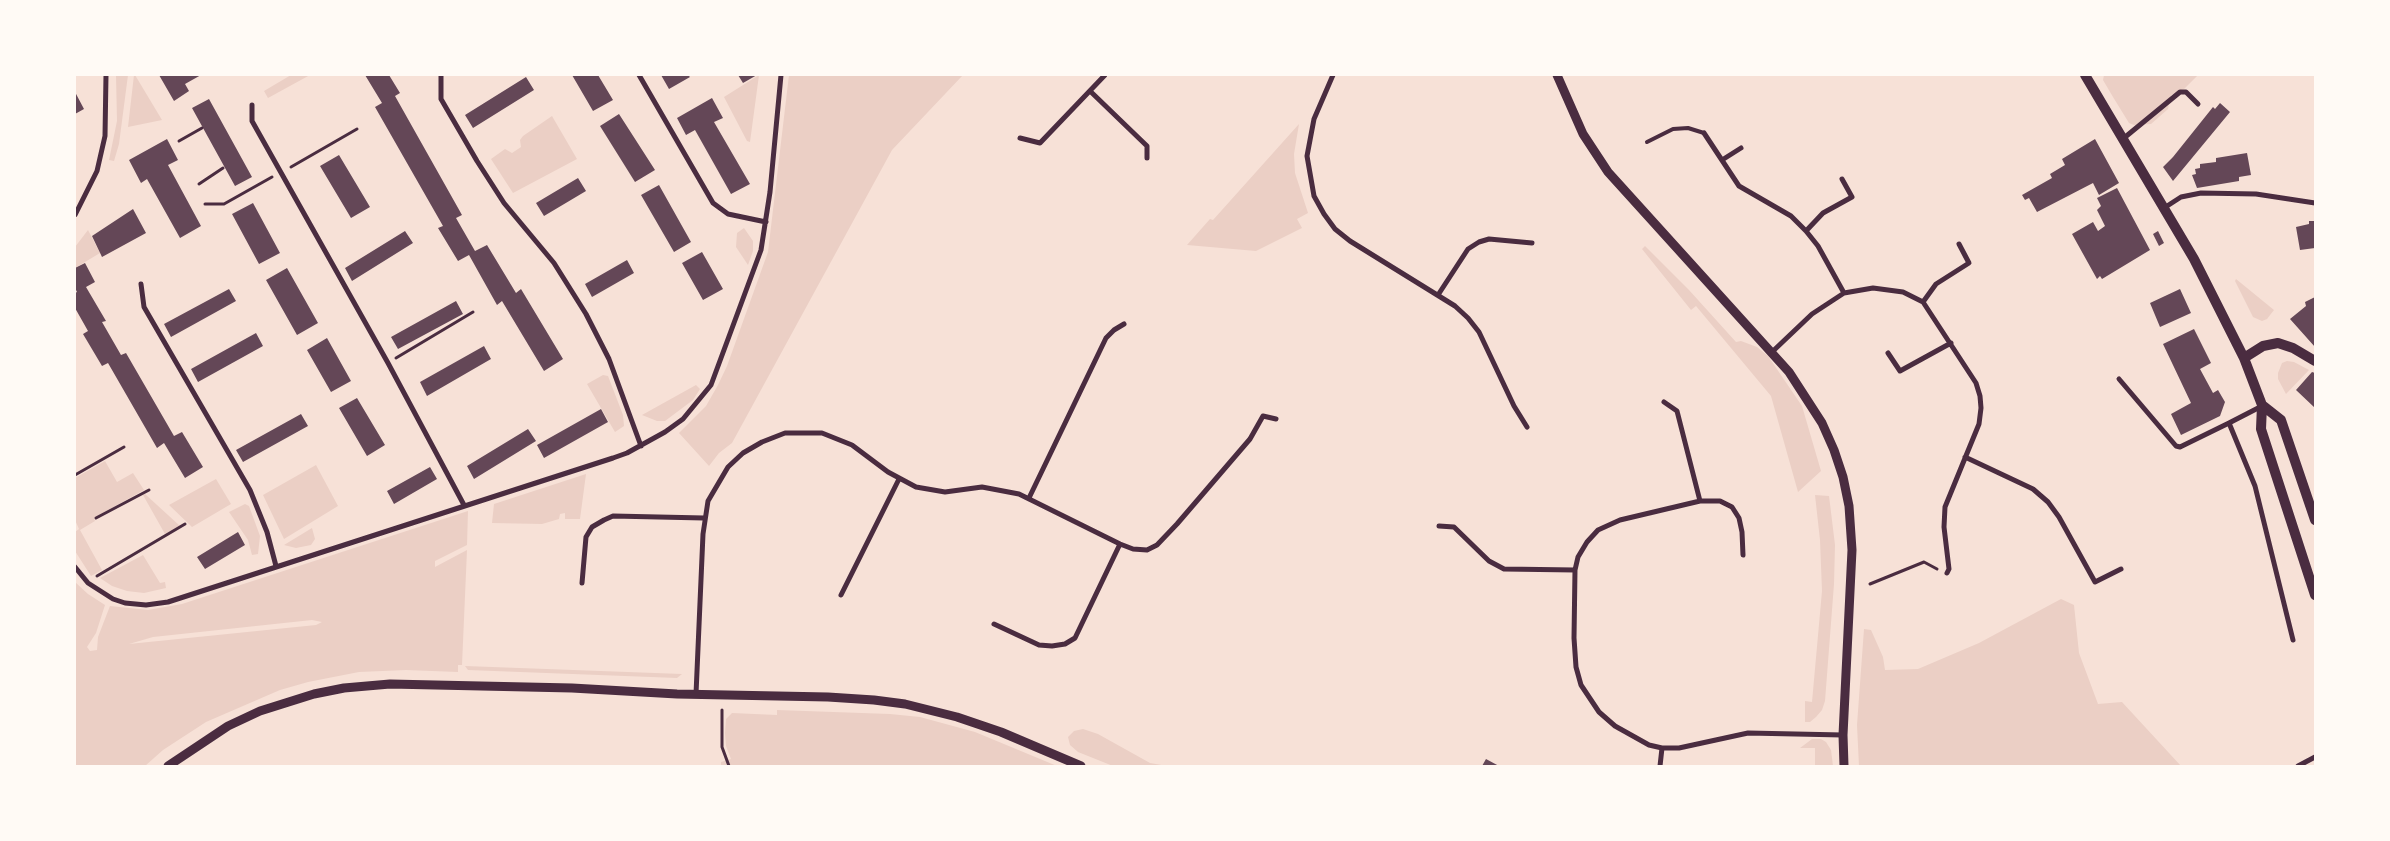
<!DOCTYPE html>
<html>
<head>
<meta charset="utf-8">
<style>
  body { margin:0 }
  #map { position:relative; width:2390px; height:841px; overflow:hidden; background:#f7e1d7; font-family:"Work Sans",sans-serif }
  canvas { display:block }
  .frame { position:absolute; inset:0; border:76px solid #fffaf5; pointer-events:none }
</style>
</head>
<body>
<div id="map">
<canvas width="2390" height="841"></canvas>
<div class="frame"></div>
</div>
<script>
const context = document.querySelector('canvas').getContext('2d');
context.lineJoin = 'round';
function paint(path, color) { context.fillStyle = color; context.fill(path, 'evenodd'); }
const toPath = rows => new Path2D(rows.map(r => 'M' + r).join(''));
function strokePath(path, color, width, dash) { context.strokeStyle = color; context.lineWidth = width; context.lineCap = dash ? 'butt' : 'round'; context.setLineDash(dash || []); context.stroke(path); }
paint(toPath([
  [116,75,128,75,119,144,114,161,109,160,117,121],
  [134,75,135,75,162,120,128,127],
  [291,75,310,75,268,98,264,91],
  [759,75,750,142,747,141,724,97],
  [789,75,963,75,892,150,732,443,719,453,709,466,679,433,706,406,718,385,727,366,768,252],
  [2104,75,2198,75,2184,89,2171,95,2168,109,2151,124,2134,125,2129,123,2113,97,2103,80],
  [552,116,577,159,513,193,491,159,505,149,512,153,521,147,520,140,523,136],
  [1299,124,1294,154,1295,173,1308,213,1297,219,1302,228,1256,251,1187,245,1210,219,1213,220],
  [744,228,753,241,753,251,748,265,736,247,737,233],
  [88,230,100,253,75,268,75,247],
  [1645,246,1689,290,1736,342,1741,341,1757,347,1768,356,1802,406,1821,471,1798,492,1771,396,1696,306,1691,310,1642,249],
  [2236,279,2274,310,2267,319,2262,321,2253,317,2235,281],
  [2287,361,2294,362,2309,370,2286,394,2278,379,2278,373,2282,363],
  [603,375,608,376,623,415,624,426,615,432,587,384],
  [696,385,700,389,693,400,665,421,657,421,642,415],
  [105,461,117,482,133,473,144,490,94,518,95,521,80,530,102,570,91,576,75,551,75,532,79,529,75,520,75,478],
  [316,465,338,506,284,539,263,495],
  [586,474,580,519,565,519,565,513,560,514,559,519,542,524,492,523,494,504],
  [216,479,231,504,192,527,169,505],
  [145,494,180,526,165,534,143,495],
  [1815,495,1829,496,1835,545,1834,584,1825,701,1822,710,1816,717,1810,722,1805,722,1805,701,1812,702,1822,591,1820,540],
  [245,504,249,506,260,536,258,554,252,555,248,540,229,512],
  [468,511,467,545,435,561,435,567,467,550,462,665,458,665,458,672,406,670,359,672,308,682,280,690,206,722,163,750,145,766,75,766,75,582,88,594,105,605,96,633,87,647,90,651,97,650,98,637,110,606,148,610,182,604],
  [312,620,322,622,316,625,129,644,153,637],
  [312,528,315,539,311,545,296,548,284,545],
  [143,555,160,583,165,582,166,588,144,593,127,591,112,586,100,578],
  [2061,599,2074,605,2079,653,2098,704,2122,702,2181,766,1859,766,1857,725,1864,629,1871,630,1883,657,1885,670,1918,669,1979,643],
  [465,666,682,674,677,678,468,670],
  [777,710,890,714,920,717,975,732,1057,766,721,766,721,762,731,759,726,746,725,733,726,719,732,713,777,715],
  [1083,729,1098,734,1150,763,1167,766,1113,766,1078,752,1070,745,1068,737,1074,731],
  [1812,739,1821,739,1826,742,1831,750,1833,766,1815,766,1815,748,1800,748]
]), '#ebcfc5');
paint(toPath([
  [159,75,201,75,185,84,189,91,174,101],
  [365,75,389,75,400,93,395,96,462,215,456,218,475,251,487,245,516,293,521,289,563,359,544,371,502,301,497,305,469,255,458,261,438,228,443,226,375,107,382,103],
  [572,75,598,75,613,100,593,111],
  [661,75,688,75,690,77,669,89],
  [738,75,757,75,743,83],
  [526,77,534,90,473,128,465,115],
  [75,92,84,109,75,114],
  [712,98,723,118,714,122,750,184,731,194,695,130,686,135,677,118],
  [209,99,252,177,235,186,192,108],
  [2220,103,2230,112,2173,181,2163,167,2173,157,2213,107,2215,109],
  [619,114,655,170,635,182,600,126],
  [167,139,178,160,168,165,201,226,180,238,147,179,141,183,129,160],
  [2095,139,2119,183,2099,195,2093,183,2037,212,2029,198,2025,200,2022,195,2052,178,2050,174,2065,165,2062,159],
  [2247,153,2251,175,2239,177,2239,181,2197,188,2192,175,2196,174,2195,169,2200,168,2200,164,2216,162,2216,158],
  [339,155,370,207,351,218,320,166],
  [578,178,586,191,544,216,536,203],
  [659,185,691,242,674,252,641,195],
  [2117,188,2150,250,2102,279,2100,276,2097,279,2072,234,2093,222,2098,231,2105,226,2097,210,2101,206,2097,198],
  [253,203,280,253,259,264,232,214],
  [133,209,146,233,102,257,92,236],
  [2309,221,2315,221,2315,248,2300,250,2296,227,2309,224],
  [405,231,413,243,352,281,345,268],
  [2158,231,2164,243,2159,246,2153,234],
  [702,252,723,289,703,300,682,263],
  [627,260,634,273,592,297,585,284],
  [85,263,95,282,86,287,106,321,102,322,121,355,126,353,174,436,182,432,203,467,185,478,164,443,157,448,108,363,102,366,83,334,88,331,75,308,75,293,77,292,75,288,75,268],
  [287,268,318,323,297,335,266,280],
  [229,289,236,301,171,337,164,324],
  [2180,289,2191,313,2160,327,2150,303],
  [2315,297,2315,347,2290,319,2306,306,2305,302],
  [456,301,463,314,398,349,391,337],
  [2194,329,2211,363,2200,369,2213,393,2218,390,2225,402,2220,416,2181,435,2171,414,2191,403,2163,344],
  [256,333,263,346,198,382,191,369],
  [327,338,351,381,331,392,307,350],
  [484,346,491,359,427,396,420,382],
  [2312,372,2315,373,2315,408,2296,390],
  [357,398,385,445,367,456,339,408],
  [601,409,608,422,544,458,537,445],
  [301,414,308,426,243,462,236,450],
  [528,429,536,441,474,479,467,466],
  [430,467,437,479,394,504,387,491],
  [238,532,245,545,205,569,197,557],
  [1486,759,1499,766,1482,766]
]), '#644757');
strokePath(toPath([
  [179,141,202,128],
  [291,167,357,129],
  [199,184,223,168],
  [205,204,224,204,272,177],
  [396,358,473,312],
  [75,475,124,447],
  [96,518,149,490],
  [97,576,185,524],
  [1870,584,1924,562,1937,569],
  [722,710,722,747,729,766]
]), '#4a2c40', 3);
strokePath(toPath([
  [1647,142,1673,129,1688,128,1704,133]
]), '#4a2c40', 4);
strokePath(toPath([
  [441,75,441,99,477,161,504,203,554,263,586,314,609,359,641,446],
  [639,75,713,203,728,214,766,222],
  [1333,75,1314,119,1307,156,1314,196,1324,214,1335,229,1350,241,1455,306,1468,318,1479,332,1514,406,1527,427],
  [1090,91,1147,146,1147,158],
  [252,105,252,121,388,363,464,505],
  [1704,133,1739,186,1791,216,1806,231,1818,246,1844,293],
  [1020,138,1040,143,1105,75],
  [2124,138,2180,92,2186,92,2198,104],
  [1722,160,1741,148],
  [2164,208,2181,197,2201,193,2256,194,2315,203],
  [75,215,97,171,105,136,106,75],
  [1806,231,1823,213,1852,197,1842,179],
  [141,284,144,307,250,490,267,532,276,566],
  [1438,295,1468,249,1479,242,1489,239,1532,243],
  [1923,302,1936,284,1969,263,1959,244],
  [1772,352,1812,314,1844,293,1873,288,1903,292,1923,302,1976,383,1980,396,1981,408,1979,424,1945,507,1944,527,1949,569,1947,573],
  [1888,353,1900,371,1951,343],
  [2119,379,2176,446,2180,447,2229,423],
  [1664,402,1677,411,1700,501],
  [2262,406,2229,423,2255,486,2293,640],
  [1965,457,2033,489,2048,502,2059,517,2095,582,2121,569],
  [1029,498,1106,338,1114,330,1124,324],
  [1439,526,1454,527,1489,561,1504,569,1575,570],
  [1743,555,1742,532,1739,518,1732,507,1720,501,1700,501,1620,520,1598,530,1587,542,1578,557,1575,570,1574,638,1576,667,1581,685,1599,712,1615,726,1649,745,1662,748,1679,748,1748,733,1843,735],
  [75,567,88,583,113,599,125,603,146,605,168,602,613,458,627,453,665,432,683,419,711,385,761,250,770,192,781,75],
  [582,583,586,537,592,527,604,520,613,516,704,518],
  [841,595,899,479],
  [994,624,1039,645,1052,646,1065,644,1075,638,1120,544],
  [696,694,703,534,708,501,728,467,743,453,762,442,785,433,822,433,852,445,888,472,916,487,945,492,982,487,1019,494,1120,544,1133,549,1147,550,1157,545,1177,524,1250,439,1263,416,1276,419],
  [1660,766,1662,748],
  [2298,766,2315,757]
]), '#4a2c40', 5);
strokePath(toPath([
  [1557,75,1583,134,1608,172,1789,372,1822,423,1834,450,1843,477,1849,506,1852,550,1843,735,1844,766],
  [168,766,228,726,260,711,314,694,344,688,390,684,572,688,677,694,828,697,874,700,905,704,957,717,1001,732,1081,766]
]), '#4a2c40', 9);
strokePath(toPath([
  [2085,75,2194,259,2244,358,2262,405,2261,429,2315,595],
  [2244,358,2263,346,2278,343,2293,348,2315,361],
  [2262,405,2281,420,2315,520]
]), '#4a2c40', 10);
</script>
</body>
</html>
